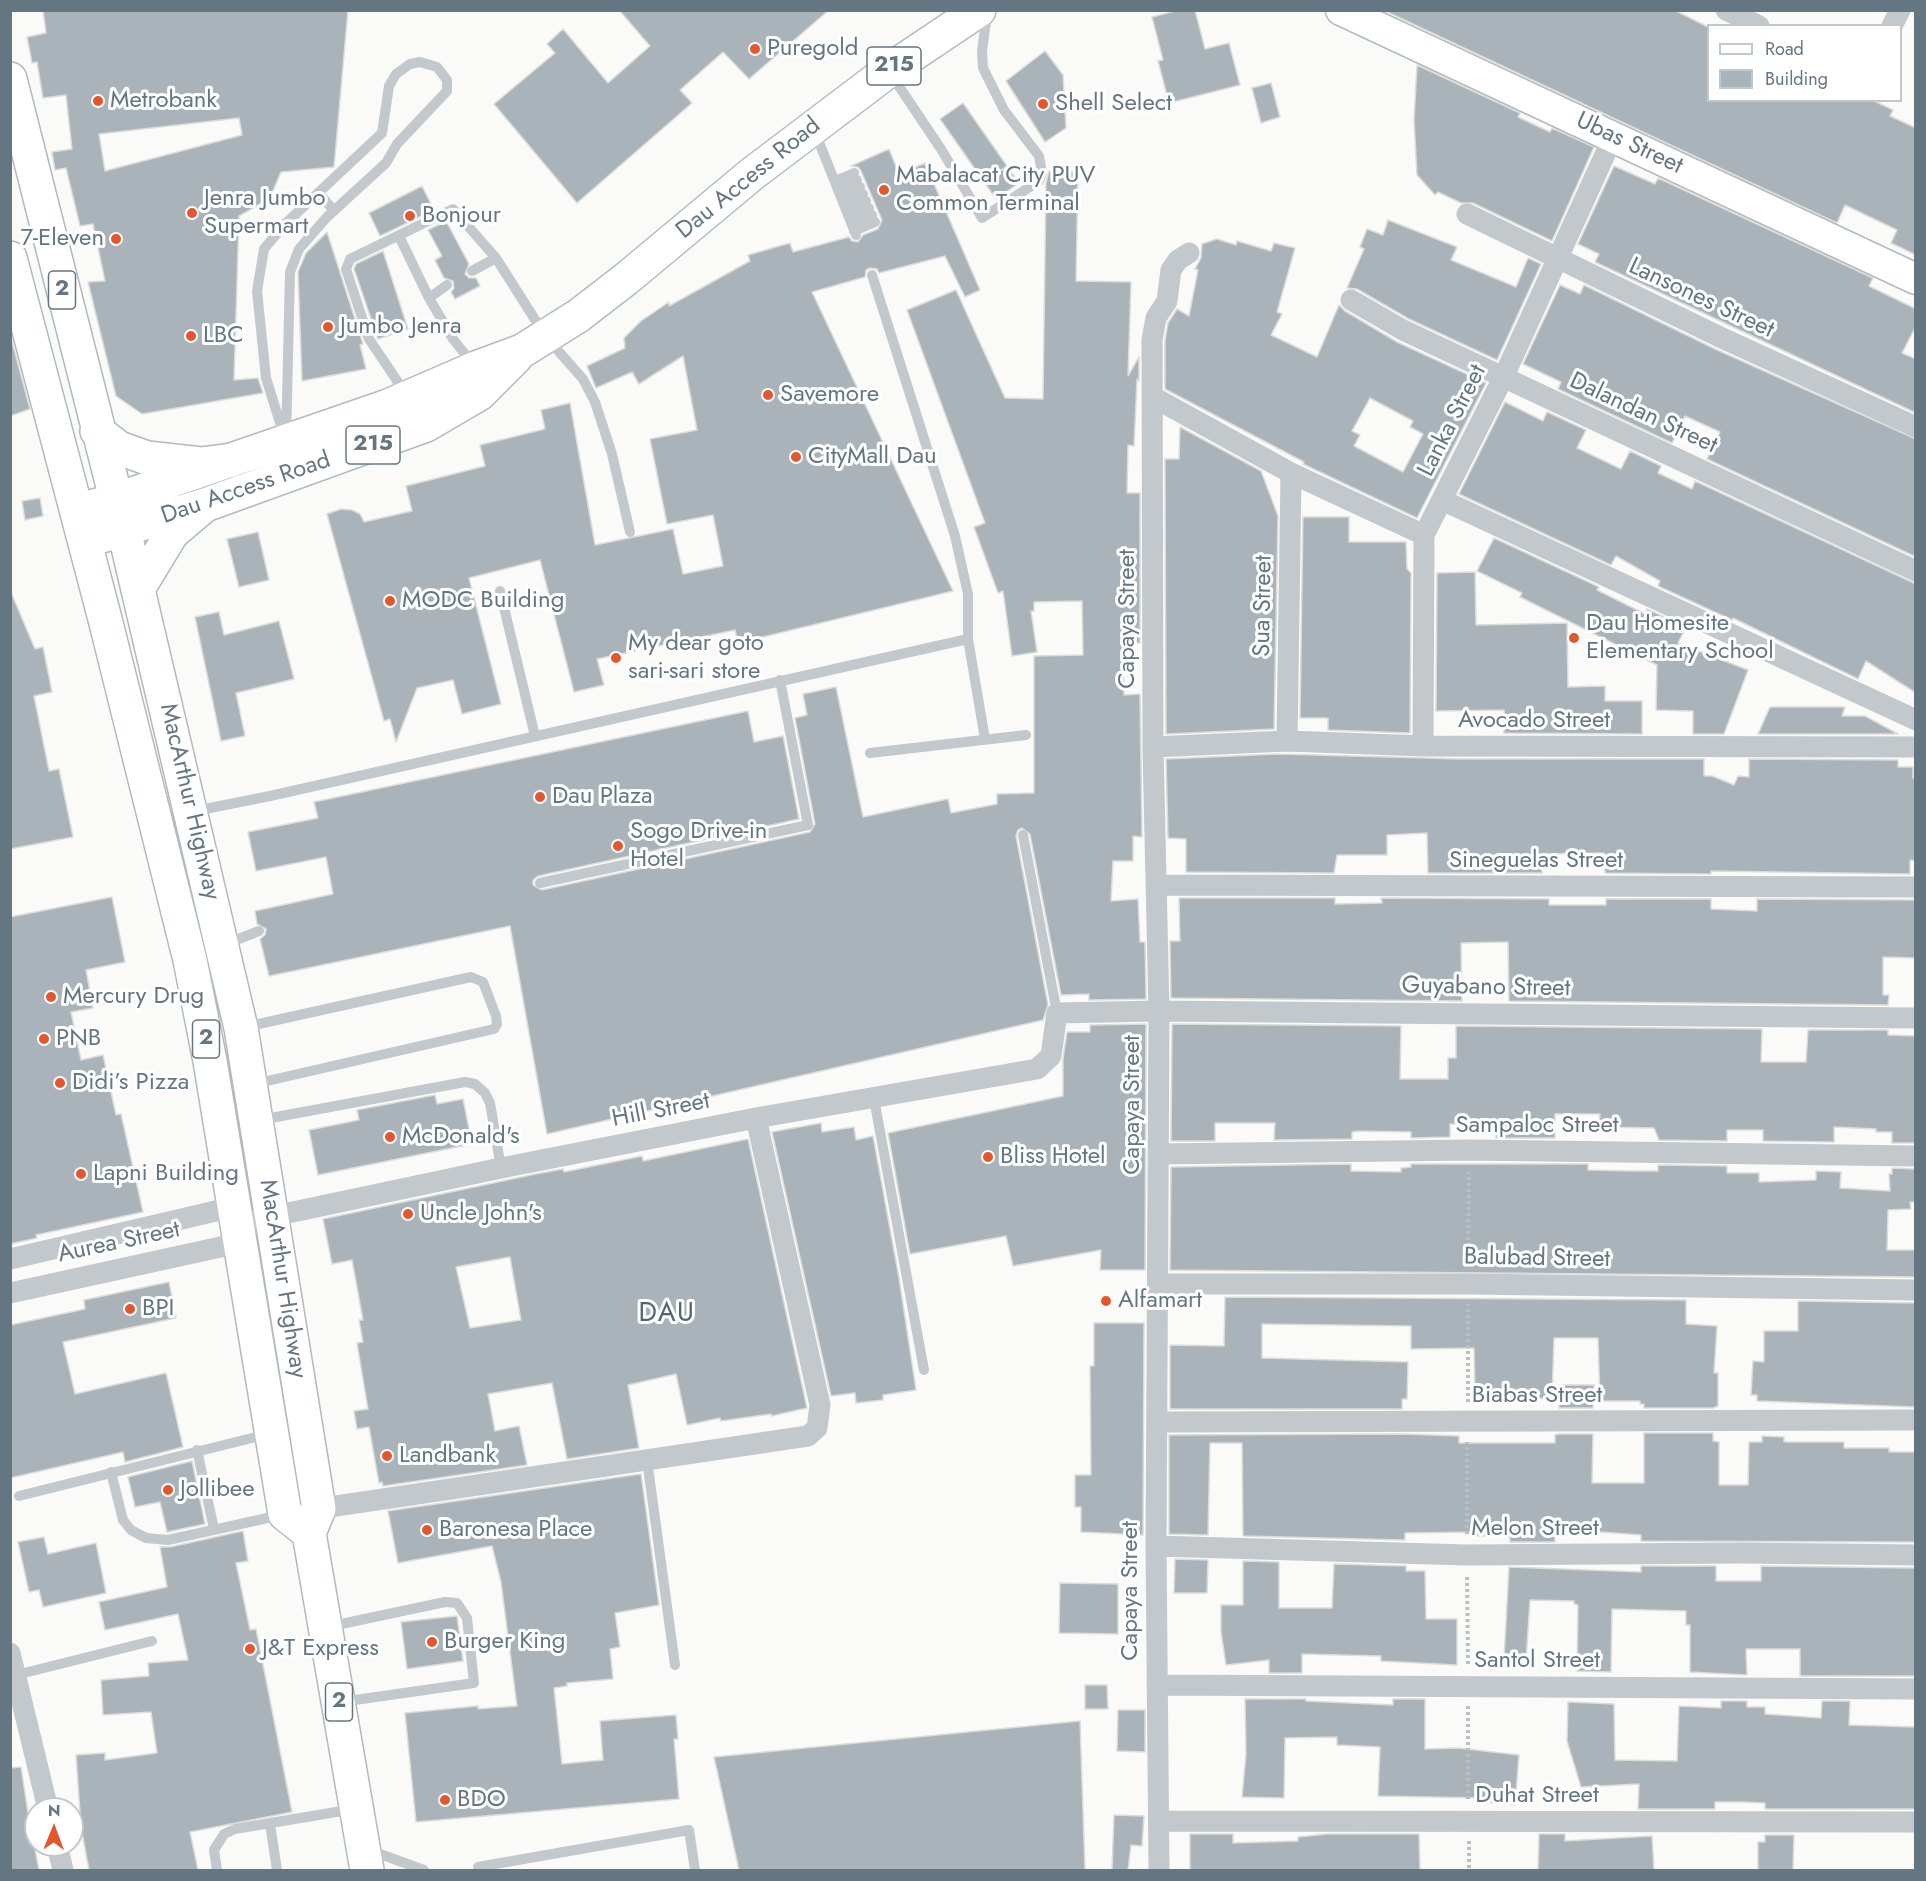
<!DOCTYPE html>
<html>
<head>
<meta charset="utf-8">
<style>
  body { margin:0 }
  #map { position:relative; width:1926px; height:1881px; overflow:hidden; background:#fafaf8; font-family:Jost,sans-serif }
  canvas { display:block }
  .frame { position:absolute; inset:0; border:12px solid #657683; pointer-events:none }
  .legend { position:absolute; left:1707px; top:24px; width:195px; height:78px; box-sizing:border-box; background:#fff; border:2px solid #c1c8cd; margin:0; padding:8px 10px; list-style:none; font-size:18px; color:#657683 }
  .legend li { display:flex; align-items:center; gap:12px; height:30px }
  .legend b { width:30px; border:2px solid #c1c8cd }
  .north { position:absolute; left:24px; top:1797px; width:60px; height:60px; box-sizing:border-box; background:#fff; border:2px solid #c1c8cd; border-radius:50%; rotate:1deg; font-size:16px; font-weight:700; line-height:24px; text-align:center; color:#657683 }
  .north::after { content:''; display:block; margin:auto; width:21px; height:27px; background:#e4572e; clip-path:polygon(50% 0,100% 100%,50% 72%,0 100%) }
</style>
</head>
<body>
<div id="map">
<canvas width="1926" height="1881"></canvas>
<div class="frame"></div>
<ul class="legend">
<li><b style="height:8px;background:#fff"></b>Road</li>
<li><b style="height:16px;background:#aab3b9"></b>Building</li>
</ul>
<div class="north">N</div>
</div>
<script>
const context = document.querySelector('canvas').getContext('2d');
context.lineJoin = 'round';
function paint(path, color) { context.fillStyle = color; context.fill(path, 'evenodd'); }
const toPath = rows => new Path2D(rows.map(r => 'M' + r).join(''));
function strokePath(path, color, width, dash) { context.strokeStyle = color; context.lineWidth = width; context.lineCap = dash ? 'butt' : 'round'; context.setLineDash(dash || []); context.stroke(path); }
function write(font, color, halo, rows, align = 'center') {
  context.font = font + ' Jost,sans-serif'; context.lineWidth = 6; context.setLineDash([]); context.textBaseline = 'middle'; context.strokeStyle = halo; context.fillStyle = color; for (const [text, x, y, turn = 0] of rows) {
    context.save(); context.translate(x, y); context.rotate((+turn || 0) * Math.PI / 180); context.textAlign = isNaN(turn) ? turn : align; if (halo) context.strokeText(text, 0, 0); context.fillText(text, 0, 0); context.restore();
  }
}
const building = toPath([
  [43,10,348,10,334,167,281,172,272,193,262,203,239,216,234,380,258,378,263,393,142,414,116,396,88,282,105,281,93,224,80,226,66,168,55,170,52,152,72,149,66,95,43,98,37,62,32,63,27,37,46,33,43,10],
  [239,118,242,135,105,171,99,134,239,118],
  [619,10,829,10,749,79,723,52,680,90,692,103,577,203,494,104,555,53,547,44,563,29,608,83,650,46,619,10],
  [1179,10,1195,10,1205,49,1229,43,1240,85,1169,103,1158,61,1163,60,1152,17,1179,10],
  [1383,10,1674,10,1708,27,1708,100,1872,100,1893,110,1890,116,1916,128,1916,255,1891,243,1897,230,1845,205,1837,223,1383,10],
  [1045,51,1063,75,1066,128,1045,142,1006,81,1045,51],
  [1417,65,1520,113,1518,117,1550,132,1552,128,1594,147,1552,241,1473,203,1461,203,1438,192,1435,195,1417,175,1414,120,1417,65],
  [1271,83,1280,117,1261,123,1252,88,1271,83],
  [963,103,1007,166,1001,170,1010,170,1019,183,996,199,940,119,963,103],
  [889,149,899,174,925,163,980,290,965,297,945,256,879,273,877,269,870,268,866,270,865,277,812,292,953,591,738,643,735,630,597,659,604,685,574,692,540,560,469,578,501,704,462,714,453,680,417,688,396,742,390,719,384,721,327,514,341,509,352,510,360,514,364,522,412,511,406,486,485,466,480,445,545,429,541,410,570,403,595,545,673,529,683,574,723,566,713,515,667,524,650,439,697,430,683,356,639,384,632,372,596,388,587,366,625,348,624,338,641,321,669,302,669,306,750,261,748,255,790,243,793,252,849,237,852,241,858,242,863,235,878,229,882,220,861,171,858,167,851,166,889,149],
  [1614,166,1655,184,1658,178,1873,278,1869,286,1916,309,1916,326,1902,353,1916,359,1916,413,1595,262,1599,254,1578,244,1614,166],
  [1049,171,1078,171,1076,281,1131,282,1128,376,1139,357,1139,381,1137,379,1134,446,1128,445,1127,493,1140,493,1140,643,1123,644,1124,695,1140,694,1142,837,1133,836,1133,861,1113,861,1111,901,1138,899,1140,942,1145,942,1146,999,1089,1000,1089,994,1061,995,1030,834,1022,828,1018,830,1016,836,1048,1005,1043,1020,547,1134,510,926,269,976,260,939,265,935,266,929,257,924,255,911,333,894,326,857,256,871,248,832,318,818,314,802,748,711,754,742,783,736,799,819,538,876,533,880,533,885,542,890,810,832,815,824,795,718,807,715,803,694,836,687,863,817,948,799,951,813,997,804,997,794,1034,793,1034,656,1083,655,1082,601,1034,602,1034,611,1031,611,1037,652,1012,656,1003,591,998,593,974,527,985,523,907,310,956,290,1005,398,1043,399,1046,183,1049,171],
  [422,186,434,210,380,236,369,213,422,186],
  [1388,220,1457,247,1451,260,1516,287,1528,258,1541,264,1497,360,1409,319,1357,289,1347,288,1364,249,1360,247,1367,229,1383,235,1388,220],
  [446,221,469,264,465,274,469,278,476,278,480,286,455,299,451,292,454,288,453,281,444,278,435,260,442,256,428,230,446,221],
  [327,232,363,344,360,345,366,369,302,381,298,272,306,253,327,232],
  [1217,239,1236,245,1237,241,1271,251,1274,243,1295,248,1277,312,1282,314,1271,335,1317,357,1339,305,1345,311,1397,342,1486,383,1417,518,1303,464,1304,462,1165,389,1165,341,1168,323,1177,309,1189,316,1198,270,1195,269,1201,258,1202,244,1217,239],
  [1370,398,1413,421,1410,427,1423,434,1403,472,1354,446,1360,435,1352,431,1370,398],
  [383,251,408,329,378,339,354,269,356,264,383,251],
  [1560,285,1580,294,1584,285,1715,349,1916,439,1916,557,1707,459,1720,432,1685,416,1672,443,1558,389,1561,382,1523,364,1560,285],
  [10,334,30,409,10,416,10,334],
  [1505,402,1543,421,1547,412,1586,430,1577,448,1621,469,1630,451,1661,466,1658,473,1692,489,1695,481,1916,584,1916,693,1866,661,1858,679,1733,618,1732,620,1658,586,1660,581,1616,556,1611,565,1459,494,1505,402],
  [1180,427,1261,471,1278,516,1274,729,1166,734,1165,459,1179,459,1180,427],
  [40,498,43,516,25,520,22,501,40,498],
  [1303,517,1349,517,1349,542,1406,542,1407,569,1411,573,1410,733,1328,730,1328,718,1300,718,1303,517],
  [258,532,269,580,239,587,227,539,258,532],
  [1494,538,1599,587,1597,590,1645,614,1647,609,1686,627,1678,643,1748,670,1724,734,1693,734,1693,711,1656,710,1657,665,1520,597,1522,593,1477,571,1494,538],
  [1475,572,1476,625,1567,623,1568,687,1605,686,1605,701,1642,701,1642,734,1504,733,1504,710,1436,711,1437,573,1475,572],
  [10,590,35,649,43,647,52,692,34,696,49,771,59,769,73,837,10,849,10,590],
  [219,612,224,635,279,621,294,679,236,693,245,736,221,741,195,617,219,612],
  [1770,707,1845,707,1842,716,1865,716,1898,734,1758,734,1770,707],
  [1278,754,1461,759,1704,759,1704,776,1712,776,1734,785,1738,776,1749,777,1749,759,1898,760,1898,767,1913,767,1913,778,1916,778,1916,861,1910,860,1910,874,1711,871,1711,874,1605,873,1605,853,1542,854,1542,873,1428,873,1427,833,1387,835,1387,855,1337,855,1334,873,1186,872,1186,839,1168,838,1166,759,1278,754],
  [112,897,125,962,86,970,93,1008,71,1012,81,1060,103,1055,116,1115,121,1114,143,1212,36,1235,37,1238,10,1244,10,917,112,897],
  [1179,898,1335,898,1335,904,1382,903,1381,898,1549,899,1549,905,1606,905,1606,899,1711,899,1711,909,1757,911,1757,899,1916,900,1916,958,1883,957,1883,995,1889,995,1888,1005,1509,1001,1508,942,1461,943,1462,1001,1171,998,1170,941,1180,941,1179,898],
  [1146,1024,1145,1270,1100,1270,1101,1250,1013,1266,1006,1236,910,1254,888,1133,1063,1096,1063,1059,1067,1032,1090,1032,1090,1025,1146,1024],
  [1172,1024,1401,1026,1400,1079,1448,1079,1448,1058,1456,1058,1456,1026,1762,1029,1761,1062,1806,1062,1808,1030,1888,1030,1888,1035,1916,1036,1916,1143,1892,1143,1892,1132,1876,1132,1876,1129,1834,1127,1834,1142,1763,1141,1763,1130,1727,1130,1727,1141,1659,1140,1654,1128,1599,1127,1600,1114,1555,1114,1555,1138,1496,1138,1496,1124,1450,1124,1450,1137,1411,1138,1411,1132,1359,1131,1352,1132,1352,1139,1274,1140,1275,1123,1215,1123,1215,1141,1171,1141,1172,1024],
  [435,1095,437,1104,463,1099,472,1144,318,1175,309,1130,359,1120,357,1110,435,1095],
  [821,1123,822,1132,854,1127,856,1140,873,1136,899,1278,916,1390,883,1395,883,1400,856,1403,855,1393,831,1396,772,1132,821,1123],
  [748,1139,807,1408,771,1416,771,1414,721,1421,720,1418,687,1425,676,1374,628,1385,639,1448,567,1459,552,1383,488,1394,495,1431,519,1426,527,1465,383,1486,382,1482,379,1483,369,1427,357,1429,354,1411,368,1409,357,1343,363,1342,359,1320,363,1320,352,1260,332,1264,323,1219,536,1174,563,1169,564,1172,642,1156,643,1161,748,1139],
  [510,1257,521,1320,470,1328,456,1267,510,1257],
  [1351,1164,1351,1171,1401,1172,1401,1168,1411,1167,1411,1164,1588,1164,1588,1170,1633,1171,1658,1171,1658,1165,1727,1166,1727,1173,1759,1173,1759,1182,1816,1180,1816,1171,1841,1172,1840,1188,1890,1191,1889,1174,1892,1174,1892,1168,1915,1169,1916,1202,1910,1202,1911,1209,1888,1210,1887,1250,1916,1250,1916,1277,1170,1270,1171,1167,1351,1164],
  [169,1282,176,1318,63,1342,75,1394,166,1373,183,1447,125,1462,123,1452,10,1478,10,1325,85,1309,84,1300,169,1282],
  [1225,1297,1686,1300,1686,1324,1717,1326,1714,1373,1718,1373,1718,1406,1713,1408,1644,1408,1644,1404,1640,1404,1640,1401,1600,1401,1598,1338,1554,1338,1552,1399,1511,1398,1511,1395,1475,1395,1474,1348,1411,1349,1411,1326,1262,1324,1262,1358,1408,1362,1407,1399,1402,1399,1402,1409,1170,1409,1170,1345,1224,1346,1225,1297],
  [1798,1301,1916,1303,1916,1407,1757,1401,1757,1395,1751,1395,1753,1361,1764,1362,1764,1331,1798,1331,1798,1301],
  [1094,1323,1144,1323,1143,1535,1081,1532,1081,1507,1075,1507,1075,1475,1091,1475,1090,1366,1094,1366,1094,1323],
  [1559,1385,1594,1385,1593,1408,1559,1408,1559,1385],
  [1644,1433,1713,1433,1713,1441,1719,1442,1719,1485,1748,1485,1749,1442,1762,1442,1762,1436,1784,1437,1784,1442,1844,1442,1844,1448,1889,1448,1889,1452,1916,1452,1916,1542,1641,1541,1641,1535,1600,1532,1555,1532,1555,1542,1510,1542,1510,1538,1506,1536,1476,1536,1476,1532,1405,1533,1405,1540,1243,1536,1242,1443,1210,1443,1208,1535,1169,1534,1169,1435,1402,1434,1459,1436,1459,1443,1555,1443,1555,1435,1559,1434,1593,1434,1592,1483,1644,1483,1644,1433],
  [192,1461,205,1524,167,1532,160,1502,135,1507,128,1477,192,1461],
  [641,1474,659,1605,615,1613,620,1647,610,1649,613,1679,567,1683,567,1686,554,1688,562,1764,603,1760,600,1721,676,1715,678,1739,674,1739,679,1799,416,1822,405,1713,478,1706,478,1709,517,1706,501,1582,492,1546,398,1563,388,1511,641,1474],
  [243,1531,248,1561,236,1563,250,1630,256,1629,292,1812,190,1832,198,1870,89,1870,81,1827,76,1755,105,1753,105,1760,157,1753,151,1712,103,1715,101,1680,149,1676,148,1663,188,1660,178,1614,105,1630,99,1602,167,1587,160,1547,170,1547,243,1531],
  [44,1537,48,1554,96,1543,106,1593,43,1607,39,1590,29,1592,18,1542,44,1537],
  [1175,1559,1208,1560,1207,1593,1174,1593,1175,1559],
  [1243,1561,1279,1562,1279,1608,1332,1608,1334,1564,1406,1566,1406,1571,1425,1571,1426,1619,1457,1619,1457,1665,1381,1661,1381,1656,1302,1654,1302,1673,1269,1673,1269,1660,1226,1665,1221,1632,1221,1605,1243,1605,1243,1561],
  [1641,1566,1716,1566,1716,1581,1761,1581,1761,1566,1916,1568,1916,1676,1800,1676,1800,1649,1746,1649,1747,1675,1690,1672,1690,1625,1686,1625,1686,1611,1612,1609,1611,1672,1577,1671,1578,1605,1574,1604,1574,1601,1530,1600,1526,1661,1504,1659,1509,1567,1641,1572,1641,1566],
  [1060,1583,1118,1584,1118,1634,1059,1633,1060,1583],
  [457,1616,463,1661,407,1669,401,1622,457,1616],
  [1085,1685,1107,1685,1108,1709,1085,1709,1085,1685],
  [1245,1699,1306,1699,1306,1701,1393,1705,1393,1699,1425,1699,1425,1749,1458,1748,1519,1755,1515,1805,1484,1802,1484,1798,1378,1796,1380,1747,1337,1745,1337,1737,1285,1738,1284,1798,1242,1797,1246,1754,1245,1699],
  [1721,1701,1747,1701,1747,1707,1765,1707,1765,1714,1821,1718,1822,1701,1850,1701,1849,1725,1916,1727,1916,1809,1765,1809,1765,1803,1742,1802,1715,1802,1715,1809,1638,1809,1639,1784,1581,1787,1567,1741,1568,1702,1614,1704,1615,1760,1677,1761,1679,1706,1721,1708,1721,1701],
  [1118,1710,1145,1710,1145,1752,1117,1751,1118,1710],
  [1080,1721,1085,1870,739,1870,714,1757,1080,1721],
  [21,1767,28,1813,39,1870,10,1870,10,1768,21,1767],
  [1114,1815,1144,1816,1142,1846,1131,1845,1128,1870,1112,1870,1114,1815],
  [1190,1834,1233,1834,1233,1843,1298,1841,1298,1837,1327,1834,1419,1834,1420,1870,1190,1870,1190,1834],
  [1539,1834,1565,1834,1565,1841,1652,1836,1654,1870,1538,1870,1539,1834],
  [1765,1835,1794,1835,1793,1870,1758,1870,1758,1842,1765,1842,1765,1835]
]);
paint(building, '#aab3b9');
strokePath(building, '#dcdcda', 1.5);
const secondary = toPath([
  [1341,10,1916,279]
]);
const primary = toPath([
  [77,511,115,500,388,406,476,368,522,351,578,316,626,279,752,174,888,71,979,10],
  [85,541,205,505,426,425,479,394,516,357]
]);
const highway = toPath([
  [10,79,124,530,241,1028,319,1509,309,1533,367,1870],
  [10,258,105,619,190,960,210,1061,285,1514,309,1533],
  [97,431,119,448,147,458,201,464,232,460],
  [138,589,172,533,205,505]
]);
strokePath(secondary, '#b3babf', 33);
strokePath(primary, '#b5babe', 36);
strokePath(highway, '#b4b9bd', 36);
strokePath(toPath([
  [1468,1264,1469,1172],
  [1468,1402,1468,1304],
  [1467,1534,1467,1442],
  [1467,1577,1468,1666],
  [1468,1706,1468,1801],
  [1469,1841,1469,1870]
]), '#bbbfc2', 4, [3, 3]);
strokePath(toPath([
  [420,62,437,67,447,80,447,91,397,144,386,163,327,217,299,249,290,272,286,442,266,378,257,291,264,249,284,225,382,133,389,86,396,74,410,64,420,62],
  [890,73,941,149,982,218,1039,181,1042,173,1039,156,1004,110,983,68,982,51,987,14],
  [815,132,856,235],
  [835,181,854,173],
  [837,188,857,180],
  [319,193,334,211],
  [840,195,860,187],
  [843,203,863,194],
  [846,210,866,201],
  [849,216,869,208],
  [851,223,872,215],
  [854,231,875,222],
  [399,236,429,298],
  [472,271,496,258,546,337,583,379,595,402,612,454,630,532],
  [872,275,955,536,968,594,968,639,985,739],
  [447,285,429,298,453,339,473,364],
  [406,394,369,339,346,269,350,259,453,209,496,258],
  [500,591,535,736],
  [870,753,1026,735],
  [195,811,270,796,968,639],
  [1023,835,1057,1013],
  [540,883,808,825,780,680],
  [226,944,259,931],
  [245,1027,471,977,483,982,496,1016,497,1024,494,1029,254,1084],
  [874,1099,924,1370],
  [260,1120,465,1082,475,1084,485,1093,490,1103,501,1168],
  [197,1450,214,1529],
  [647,1460,675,1665],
  [111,1472,123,1520,131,1530,146,1538,168,1540,281,1515],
  [19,1496,268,1434],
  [327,1627,445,1602,457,1603,467,1618,474,1683,341,1702],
  [16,1675,152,1641],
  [270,1824,277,1870],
  [369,1850,424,1870],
  [217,1870,214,1850,224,1834,235,1829,354,1809],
  [479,1870,478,1867,689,1830,695,1870]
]), '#c3c8cc', 10);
strokePath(toPath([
  [1726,10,1759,26],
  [1892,26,1900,10],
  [1467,214,1720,337,1916,427],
  [1351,300,1403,330,1916,571],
  [1153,397,1291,473,1424,535],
  [1442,500,1916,720],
  [1287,741,1291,473],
  [1423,746,1424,535,1504,376,1613,137],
  [1153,747,1287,741,1423,746,1916,747],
  [1156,885,1916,887],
  [1158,1154,1470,1150,1916,1156],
  [236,1224,501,1168,756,1118,1037,1069,1051,1056,1057,1013,1159,1011,1916,1018],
  [10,1259,233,1207],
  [1158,1284,1468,1284,1916,1290],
  [10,1293,239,1243],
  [1158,1422,1916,1420],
  [309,1510,808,1436,817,1428,820,1405,756,1118],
  [1156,1546,1467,1555,1739,1553,1916,1555],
  [10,1653,48,1809],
  [1157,1685,1916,1689],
  [1159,1821,1916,1822],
  [57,1845,63,1870],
  [1159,1870,1156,1546,1159,1011,1153,747,1152,340,1156,318,1167,301,1171,270,1178,260,1189,253]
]), '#c3c8cc', 21);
strokePath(secondary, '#fff', 30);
strokePath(primary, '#fff', 33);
strokePath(highway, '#fff', 33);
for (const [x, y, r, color] of [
  [755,49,6,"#e4572e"],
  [98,101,6,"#e4572e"],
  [1043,104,6,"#e4572e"],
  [884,190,6,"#e4572e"],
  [192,213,6,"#e4572e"],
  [410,216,6,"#e4572e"],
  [116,239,6,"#e4572e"],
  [328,327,6,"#e4572e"],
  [191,336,6,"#e4572e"],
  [768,395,6,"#e4572e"],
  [796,457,6,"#e4572e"],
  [390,601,6,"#e4572e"],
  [1574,638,6,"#e4572e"],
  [616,658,6,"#e4572e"],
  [540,797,6,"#e4572e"],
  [618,846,6,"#e4572e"],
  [51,997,6,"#e4572e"],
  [44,1039,6,"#e4572e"],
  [60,1083,6,"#e4572e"],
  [390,1137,6,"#e4572e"],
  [988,1157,6,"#e4572e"],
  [81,1174,6,"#e4572e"],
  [408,1214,6,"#e4572e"],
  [1106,1301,6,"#e4572e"],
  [130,1309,6,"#e4572e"],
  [387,1456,6,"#e4572e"],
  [168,1490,6,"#e4572e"],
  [427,1530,6,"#e4572e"],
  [432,1642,6,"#e4572e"],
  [250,1649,6,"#e4572e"],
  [445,1800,6,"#e4572e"]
]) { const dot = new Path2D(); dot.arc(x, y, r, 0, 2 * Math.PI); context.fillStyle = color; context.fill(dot); strokePath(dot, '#fff', 2); }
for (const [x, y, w] of [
  [894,66,54],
  [62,290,27],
  [373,445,54],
  [206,1039,27],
  [339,1702,27]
]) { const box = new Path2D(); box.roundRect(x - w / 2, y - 19, w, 38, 4.5); context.fillStyle = '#fff'; context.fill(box); strokePath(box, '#657683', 1.5); }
write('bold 22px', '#657683', null, [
  ["215",894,66],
  ["2",62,290],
  ["215",373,445],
  ["2",206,1039],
  ["2",339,1702]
]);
write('24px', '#657683', '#fff', [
  ["Puregold",767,49],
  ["Metrobank",110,101],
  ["Shell Select",1055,104],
  ["Mabalacat City PUV",896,176],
  ["Common Terminal",896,204],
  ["Jenra Jumbo",204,199],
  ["Supermart",204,227],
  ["Bonjour",422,216],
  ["7-Eleven",104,239,"right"],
  ["Jumbo Jenra",340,327],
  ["LBC",203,336],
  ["Savemore",780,395],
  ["CityMall Dau",808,457],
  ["MODC Building",402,601],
  ["Dau Homesite",1586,624],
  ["Elementary School",1586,652],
  ["My dear goto",628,644],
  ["sari-sari store",628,672],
  ["Dau Plaza",552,797],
  ["Sogo Drive-in",630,832],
  ["Hotel",630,860],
  ["Mercury Drug",63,997],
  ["PNB",56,1039],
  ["Didi’s Pizza",72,1083],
  ["McDonald's",402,1137],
  ["Bliss Hotel",1000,1157],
  ["Lapni Building",93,1174],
  ["Uncle John's",420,1214],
  ["Alfamart",1118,1301],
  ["BPI",142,1309],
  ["Landbank",399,1456],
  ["Jollibee",180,1490],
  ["Baronesa Place",439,1530],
  ["Burger King",444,1642],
  ["J&T Express",262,1649],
  ["BDO",457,1800]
], 'left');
write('24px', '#657683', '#fff', [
  ["Ubas Street",1629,144,25],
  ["Dau Access Road",749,179,-39],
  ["Lansones Street",1701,299,25],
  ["Dalandan Street",1643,414,25],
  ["Lanka Street",1453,421,-63],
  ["Dau Access Road",246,489,-19],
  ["Sua Street",1264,606,-89],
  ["Capaya Street",1128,619,-90],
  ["Avocado Street",1534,721],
  ["MacArthur Highway",189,802,77],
  ["Sineguelas Street",1536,861],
  ["Guyabano Street",1486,988,1],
  ["Capaya Street",1133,1105,-90],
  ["Hill Street",661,1111,-11],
  ["Sampaloc Street",1537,1126],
  ["Aurea Street",119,1243,-12],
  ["Balubad Street",1537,1259,1],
  ["MacArthur Highway",282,1279,81],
  ["Biabas Street",1537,1396],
  ["Melon Street",1535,1529],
  ["Capaya Street",1131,1591,-90],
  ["Santol Street",1537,1661],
  ["Duhat Street",1537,1796]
]);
context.letterSpacing = '1.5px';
write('27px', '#57646e', '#fff', [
  ["DAU",667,1314]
]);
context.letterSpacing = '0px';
</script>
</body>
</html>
